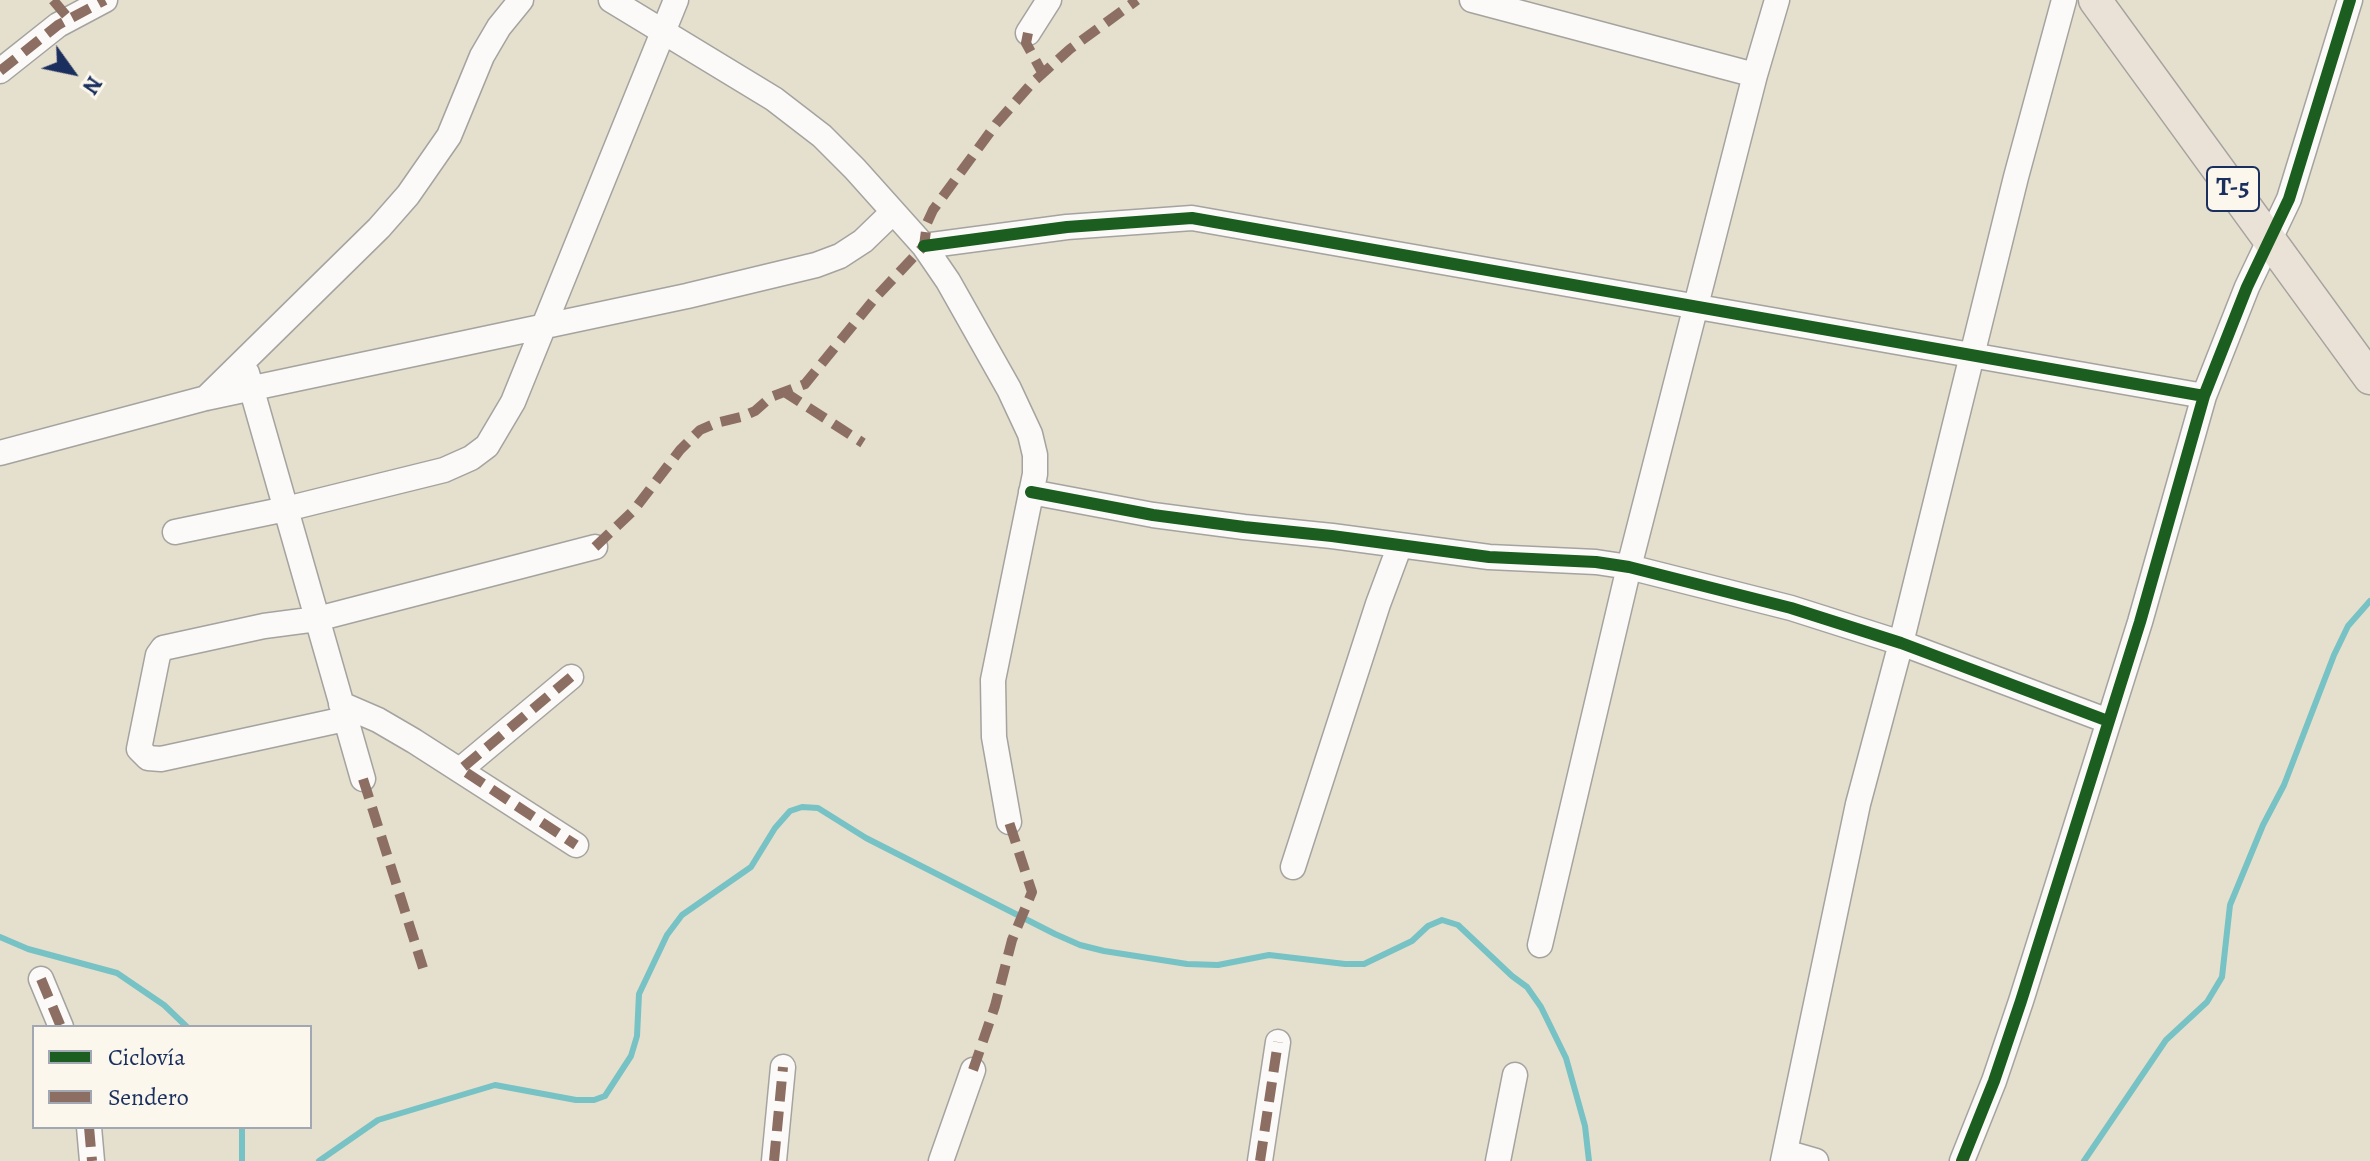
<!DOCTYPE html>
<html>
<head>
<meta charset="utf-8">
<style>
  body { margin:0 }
  #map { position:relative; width:2370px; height:1161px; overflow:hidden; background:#e5dfce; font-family:Alegreya,serif }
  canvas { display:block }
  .legend { position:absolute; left:32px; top:1025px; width:280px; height:104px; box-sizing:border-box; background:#fbf7ec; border:2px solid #a1a7b3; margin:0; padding:10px 14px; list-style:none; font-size:24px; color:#1b2f5e }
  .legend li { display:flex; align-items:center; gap:16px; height:40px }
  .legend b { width:40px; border:2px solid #a1a7b3 }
  .north { position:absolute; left:32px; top:32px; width:80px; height:80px; -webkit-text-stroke:6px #fbf7ec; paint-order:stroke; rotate:123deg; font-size:22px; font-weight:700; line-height:32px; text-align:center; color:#1b2f5e }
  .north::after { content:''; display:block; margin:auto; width:28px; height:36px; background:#1b2f5e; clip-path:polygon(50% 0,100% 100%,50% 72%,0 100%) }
</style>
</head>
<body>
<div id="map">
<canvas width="2370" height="1161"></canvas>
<ul class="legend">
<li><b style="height:10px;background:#1b5e20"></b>Ciclovía</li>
<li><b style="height:10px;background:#8d6e63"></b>Sendero</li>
</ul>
<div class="north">N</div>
</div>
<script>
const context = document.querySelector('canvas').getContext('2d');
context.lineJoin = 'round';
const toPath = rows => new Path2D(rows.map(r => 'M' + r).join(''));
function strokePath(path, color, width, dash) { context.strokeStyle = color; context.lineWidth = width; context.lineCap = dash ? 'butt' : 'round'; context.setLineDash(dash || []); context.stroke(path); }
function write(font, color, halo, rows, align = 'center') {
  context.font = font + ' Alegreya,serif'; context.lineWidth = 8; context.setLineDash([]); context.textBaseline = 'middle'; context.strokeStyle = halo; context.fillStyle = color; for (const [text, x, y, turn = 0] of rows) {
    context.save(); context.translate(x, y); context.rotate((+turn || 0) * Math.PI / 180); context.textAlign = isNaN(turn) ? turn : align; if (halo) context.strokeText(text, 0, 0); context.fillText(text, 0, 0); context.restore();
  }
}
strokePath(toPath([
  [0,937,28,949,117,973,164,1005,187,1027],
  [242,1127,242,1161],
  [319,1161,378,1120,495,1085,576,1100,594,1100,605,1096,631,1056,637,1036,639,994,667,935,682,915,751,867,775,828,790,811,802,807,818,808,866,838,1055,934,1080,945,1104,951,1187,964,1218,965,1269,955,1345,964,1364,964,1412,941,1428,926,1442,920,1458,925,1512,976,1527,987,1541,1007,1566,1058,1585,1126,1589,1161],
  [2084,1161,2166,1040,2207,1002,2222,977,2230,905,2263,825,2284,785,2334,655,2348,626,2370,601]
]), '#76c2c4', 6);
const minor = toPath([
  [611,0,774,99,822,136,855,169,924,246,948,281,1009,389,1030,434,1035,455,1035,474,993,680,994,737,1009,822],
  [1472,0,1755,75],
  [1028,33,1049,0],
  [0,71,58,25,105,0],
  [924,246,1067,227,1192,218,2204,396],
  [247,373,363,779],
  [206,398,379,228,408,195,449,136,482,56,499,27,521,0],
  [0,453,206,398,687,296,816,265,840,256,863,241,893,212],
  [1031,492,1153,515,1244,527,1332,536,1489,557,1596,562,1629,567,1791,608,1901,643,2108,721],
  [175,532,286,509,444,470,471,458,487,446,513,402,676,0],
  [341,704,378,720,414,741,576,845],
  [345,719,161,759,148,758,139,749,158,655,163,648,264,626,317,619,595,547],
  [461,769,571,677],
  [1293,867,1378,604,1400,545],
  [1540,945,1629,567,1755,75,1777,0],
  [41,979,61,1027],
  [89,1127,92,1161],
  [1785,1152,1816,1161],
  [774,1161,783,1067],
  [941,1161,973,1070],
  [1260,1161,1278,1042],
  [1498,1161,1515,1075],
  [1783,1161,1858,804,1901,643,2016,177,2064,0],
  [1962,1161,1994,1081,2021,1001,2140,622,2204,396,2247,287,2289,199,2350,0]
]);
const major = toPath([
  [2095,0,2370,378]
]);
strokePath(minor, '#a4a39f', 27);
strokePath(major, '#a4a39f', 35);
strokePath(minor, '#fbfaf8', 24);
strokePath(major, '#eae2d6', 32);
strokePath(toPath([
  [53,0,69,19],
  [1028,33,1026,43,1043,74],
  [0,71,58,25,105,0],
  [783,391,863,443],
  [595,547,634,510,680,450,700,430,716,423,741,417,755,411,771,397,805,384,876,297,924,246,927,223,933,210,996,124,1033,82,1070,49,1137,0],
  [571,677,461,769,576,845],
  [363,779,423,968],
  [41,979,61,1027],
  [973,1070,995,1006,1012,940,1032,892,1009,822],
  [89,1127,92,1161],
  [774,1161,783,1067],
  [1260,1161,1278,1042]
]), '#8d6e63', 10, [20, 10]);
strokePath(toPath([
  [924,246,1067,227,1192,218,2204,396],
  [1031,492,1153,515,1244,527,1332,536,1489,557,1596,562,1629,567,1791,608,1901,643,2108,721],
  [1962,1161,1994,1081,2021,1001,2140,622,2204,396,2247,287,2289,199,2350,0]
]), '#1b5e20', 12);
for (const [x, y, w] of [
  [2233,189,52]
]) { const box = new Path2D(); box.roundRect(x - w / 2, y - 22, w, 44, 6); context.fillStyle = '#fbf7ec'; context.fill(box); strokePath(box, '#1b2f5e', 2); }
write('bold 26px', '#1b2f5e', null, [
  ["T-5",2233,189]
]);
</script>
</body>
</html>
